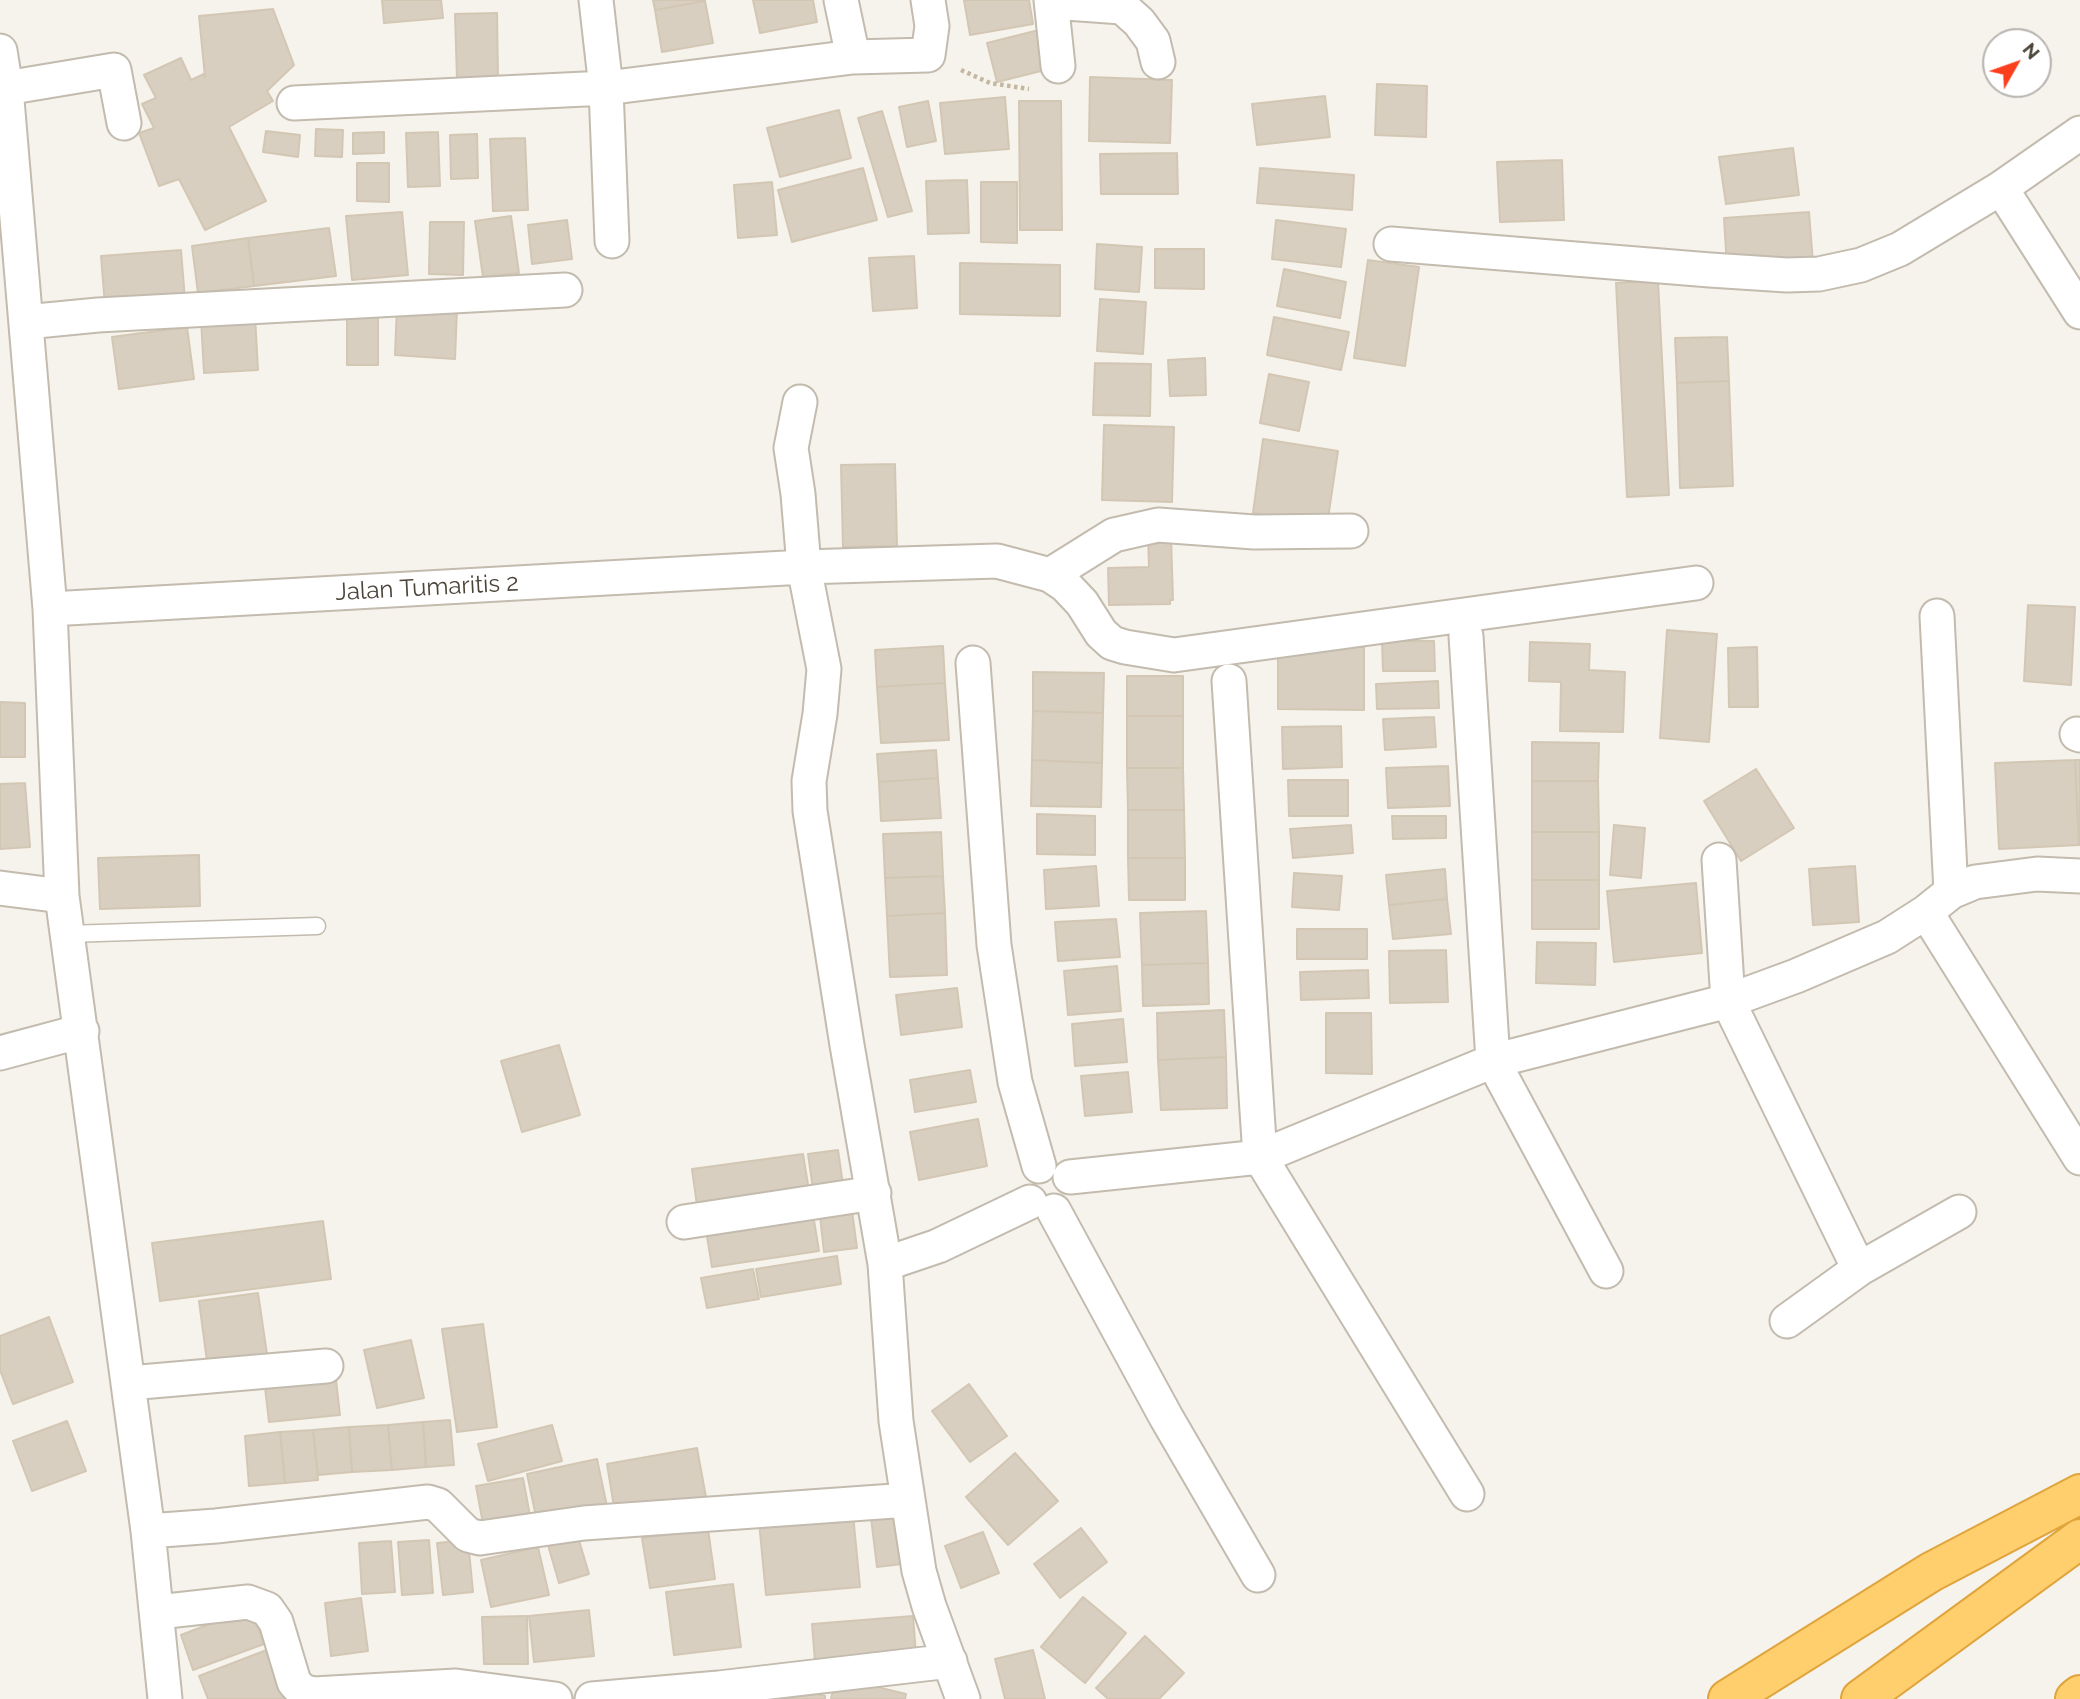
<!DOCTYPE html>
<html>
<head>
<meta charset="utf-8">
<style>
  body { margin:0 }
  #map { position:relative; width:2080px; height:1699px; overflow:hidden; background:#f6f3ec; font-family:Raleway,sans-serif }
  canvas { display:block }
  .north { position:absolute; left:1982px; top:28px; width:70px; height:70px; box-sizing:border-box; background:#fff; border:2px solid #b7b4b0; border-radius:50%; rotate:50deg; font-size:19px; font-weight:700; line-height:28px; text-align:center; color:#4b4439 }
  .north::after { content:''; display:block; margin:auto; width:24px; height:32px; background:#fc3f1d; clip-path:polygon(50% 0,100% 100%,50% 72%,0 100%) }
</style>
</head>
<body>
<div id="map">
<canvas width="2080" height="1699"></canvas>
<div class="north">N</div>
</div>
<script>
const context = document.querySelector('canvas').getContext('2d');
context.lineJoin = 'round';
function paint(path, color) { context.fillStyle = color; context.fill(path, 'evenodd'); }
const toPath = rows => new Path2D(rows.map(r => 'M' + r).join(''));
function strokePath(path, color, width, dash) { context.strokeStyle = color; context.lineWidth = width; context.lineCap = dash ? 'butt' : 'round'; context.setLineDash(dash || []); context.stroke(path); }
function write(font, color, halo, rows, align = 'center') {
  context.font = font + ' Raleway,sans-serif'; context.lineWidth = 5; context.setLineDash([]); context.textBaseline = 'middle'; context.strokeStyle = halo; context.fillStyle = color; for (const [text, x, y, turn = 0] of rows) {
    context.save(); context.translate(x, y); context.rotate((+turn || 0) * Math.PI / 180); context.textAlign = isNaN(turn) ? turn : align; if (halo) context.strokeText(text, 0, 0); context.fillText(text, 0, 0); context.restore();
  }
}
const building = toPath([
  [382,0,441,0,443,18,384,23,382,0],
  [653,0,705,0,705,1,655,10,653,0],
  [753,0,813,0,817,22,760,33,753,0],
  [964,0,1029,0,1033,24,970,35,964,0],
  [705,1,713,43,662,52,655,10,705,1],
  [273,9,294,65,267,91,273,101,229,127,266,201,205,230,179,179,159,186,139,133,154,128,142,104,156,98,144,75,181,58,191,80,204,74,205,77,199,16,273,9],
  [497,13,498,79,457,79,455,14,497,13],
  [1039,30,1049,69,997,82,987,43,1039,30],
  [1090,77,1172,80,1170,143,1089,141,1090,77],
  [1377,84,1427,86,1426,137,1375,135,1377,84],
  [1325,96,1330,137,1257,145,1252,104,1325,96],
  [1005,97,1009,149,945,154,940,103,1005,97],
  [928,101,936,141,907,147,899,107,928,101],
  [1019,101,1061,101,1062,230,1020,230,1019,101],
  [839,110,851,158,780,177,767,128,839,110],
  [882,111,912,211,888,217,858,118,882,111],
  [316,129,343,130,342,157,315,156,316,129],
  [266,131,300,135,298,157,263,152,266,131],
  [384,132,384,153,353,154,353,133,384,132],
  [438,132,440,186,408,187,406,133,438,132],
  [477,134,478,178,451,179,450,135,477,134],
  [525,138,528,210,493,211,490,139,525,138],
  [1793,148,1799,195,1726,204,1719,157,1793,148],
  [1177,153,1178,194,1101,194,1100,154,1177,153],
  [1562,160,1564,220,1500,222,1497,162,1562,160],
  [357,163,389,163,389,202,357,201,357,163],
  [863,168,877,220,792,242,778,190,863,168],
  [1260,168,1354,175,1352,210,1257,203,1260,168],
  [967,180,969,233,928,234,926,181,967,180],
  [772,182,777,235,738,238,734,185,772,182],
  [981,182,1017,182,1017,243,981,242,981,182],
  [402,212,408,275,352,280,346,216,402,212],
  [1809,212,1813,263,1727,268,1724,218,1809,212],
  [511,216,519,273,483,277,475,221,511,216],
  [567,220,572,259,532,264,528,225,567,220],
  [1276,220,1346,229,1341,267,1272,259,1276,220],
  [430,222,464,222,463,275,429,274,430,222],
  [329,228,336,276,254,286,248,238,329,228],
  [248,238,254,286,198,293,192,246,248,238],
  [1097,244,1142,247,1139,292,1095,289,1097,244],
  [1155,249,1204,249,1204,289,1155,288,1155,249],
  [181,250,185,300,105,306,101,256,181,250],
  [914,256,917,308,873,311,869,258,914,256],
  [1368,260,1419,267,1405,366,1354,358,1368,260],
  [960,263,1060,265,1060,316,960,314,960,263],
  [1284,269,1346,282,1340,318,1277,306,1284,269],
  [1658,281,1669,495,1627,497,1616,283,1658,281],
  [1100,299,1146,302,1143,354,1097,351,1100,299],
  [397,305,457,309,455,359,395,355,397,305],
  [347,308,378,308,378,365,347,365,347,308],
  [255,316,258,370,204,373,201,319,255,316],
  [1274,317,1349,332,1341,370,1267,355,1274,317],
  [187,327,194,379,119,389,112,337,187,327],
  [1727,337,1729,381,1677,383,1675,338,1727,337],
  [1205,358,1206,395,1170,396,1168,360,1205,358],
  [1095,363,1151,364,1150,416,1093,415,1095,363],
  [1269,374,1309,382,1299,431,1260,423,1269,374],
  [1729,381,1733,486,1680,488,1677,383,1729,381],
  [1104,425,1174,427,1172,502,1102,500,1104,425],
  [1263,439,1338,451,1327,525,1253,513,1263,439],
  [895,464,897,546,843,547,841,465,895,464],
  [1148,537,1171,537,1173,600,1170,600,1170,604,1109,605,1108,568,1149,567,1148,537],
  [2028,605,2075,607,2071,685,2024,681,2028,605],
  [1667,630,1717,634,1709,742,1660,738,1667,630],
  [1382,641,1434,641,1435,671,1383,671,1382,641],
  [1530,642,1590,644,1589,670,1625,672,1623,732,1560,731,1561,682,1529,681,1530,642],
  [943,646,945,683,877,687,875,650,943,646],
  [1278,646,1364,647,1364,710,1278,709,1278,646],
  [1757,647,1758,707,1729,707,1728,648,1757,647],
  [1033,672,1104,673,1103,713,1033,711,1033,672],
  [1127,676,1183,676,1183,716,1127,716,1127,676],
  [1438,681,1439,708,1377,709,1376,684,1438,681],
  [945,683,949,740,881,743,877,687,945,683],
  [0,702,25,703,25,757,0,757,0,702],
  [1033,711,1103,713,1102,763,1032,760,1033,711],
  [1127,716,1183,716,1183,768,1127,768,1127,716],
  [1434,717,1436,747,1385,750,1383,719,1434,717],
  [1341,726,1342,767,1283,769,1282,727,1341,726],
  [1532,742,1599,743,1598,781,1532,781,1532,742],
  [936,750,938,778,879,782,877,754,936,750],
  [1032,760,1102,763,1101,807,1031,806,1032,760],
  [2075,760,2079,845,1999,849,1995,763,2075,760],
  [2075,760,2080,760,2080,845,2079,845,2075,760],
  [1448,766,1450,806,1388,808,1386,768,1448,766],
  [1127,768,1183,768,1184,810,1128,810,1127,768],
  [1756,769,1794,828,1741,861,1704,801,1756,769],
  [938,778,941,818,881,821,879,782,938,778],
  [1288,780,1348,780,1348,816,1289,816,1288,780],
  [1532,781,1598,781,1599,832,1532,832,1532,781],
  [25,783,30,847,0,849,0,784,25,783],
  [1128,810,1184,810,1185,858,1128,858,1128,810],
  [1037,814,1095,816,1095,855,1037,854,1037,814],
  [1392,816,1446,816,1446,838,1393,839,1392,816],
  [1351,825,1353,853,1293,858,1290,829,1351,825],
  [1614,825,1645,828,1641,878,1610,875,1614,825],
  [941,832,943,876,885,878,883,834,941,832],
  [1532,832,1599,832,1599,880,1532,880,1532,832],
  [199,855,200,906,100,909,98,858,199,855],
  [1128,858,1185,858,1185,900,1129,900,1128,858],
  [1096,866,1099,906,1046,909,1044,870,1096,866],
  [1855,866,1859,922,1813,925,1809,869,1855,866],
  [1445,869,1447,899,1389,905,1386,875,1445,869],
  [1294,873,1342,876,1339,910,1292,907,1294,873],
  [943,876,945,913,887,916,885,878,943,876],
  [1532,880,1599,880,1599,929,1532,929,1532,880],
  [1696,883,1702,953,1614,962,1607,891,1696,883],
  [1447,899,1451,934,1393,939,1389,905,1447,899],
  [1206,911,1208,963,1142,965,1140,913,1206,911],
  [945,913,947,975,890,977,887,916,945,913],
  [1116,919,1120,957,1058,961,1055,922,1116,919],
  [1297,929,1367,929,1367,959,1297,959,1297,929],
  [1537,942,1596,943,1595,985,1536,983,1537,942],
  [1446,950,1448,1002,1390,1003,1389,951,1446,950],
  [1208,963,1209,1004,1143,1006,1142,965,1208,963],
  [1117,966,1121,1011,1068,1015,1064,971,1117,966],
  [1368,970,1369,998,1301,1000,1300,972,1368,970],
  [957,988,962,1027,901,1035,896,995,957,988],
  [1224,1010,1226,1057,1158,1060,1157,1013,1224,1010],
  [1326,1013,1371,1013,1372,1074,1326,1073,1326,1013],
  [1123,1019,1127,1062,1075,1066,1072,1024,1123,1019],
  [559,1045,580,1115,522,1132,501,1061,559,1045],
  [1226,1057,1227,1108,1161,1110,1158,1060,1226,1057],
  [970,1070,976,1102,915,1112,910,1080,970,1070],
  [1128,1072,1132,1112,1085,1116,1081,1076,1128,1072],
  [978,1119,987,1166,919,1180,910,1132,978,1119],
  [838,1150,844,1192,814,1196,808,1154,838,1150],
  [803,1154,810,1197,698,1213,692,1169,803,1154],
  [851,1203,857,1248,824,1252,819,1207,851,1203],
  [812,1208,819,1251,712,1267,705,1224,812,1208],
  [323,1221,331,1279,160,1301,152,1243,323,1221],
  [837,1256,841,1284,761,1297,756,1269,837,1256],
  [753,1269,759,1299,707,1308,701,1278,753,1269],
  [258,1293,268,1361,208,1369,199,1301,258,1293],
  [49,1317,73,1382,13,1404,0,1370,0,1336,49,1317],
  [483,1324,497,1427,457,1432,442,1329,483,1324],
  [411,1340,424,1398,377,1408,364,1350,411,1340],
  [335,1371,340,1415,269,1422,264,1379,335,1371],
  [969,1384,1007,1436,970,1462,932,1411,969,1384],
  [450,1420,454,1465,426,1467,423,1422,450,1420],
  [67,1421,86,1471,32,1491,13,1441,67,1421],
  [423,1422,426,1467,392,1470,388,1425,423,1422],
  [388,1425,392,1470,352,1472,349,1427,388,1425],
  [552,1425,562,1461,488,1481,478,1444,552,1425],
  [349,1427,352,1472,318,1475,313,1430,349,1427],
  [313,1430,318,1480,285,1483,280,1432,313,1430],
  [280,1432,285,1483,249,1486,245,1436,280,1432],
  [697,1448,706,1497,615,1513,607,1464,697,1448],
  [1015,1453,1058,1501,1008,1545,966,1497,1015,1453],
  [597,1459,608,1511,538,1526,527,1474,597,1459],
  [523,1478,531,1521,484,1529,476,1486,523,1478],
  [853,1514,860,1587,766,1595,759,1522,853,1514],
  [896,1515,902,1564,877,1567,871,1518,896,1515],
  [1081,1528,1107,1562,1060,1598,1034,1564,1081,1528],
  [708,1529,715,1579,650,1588,642,1538,708,1529],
  [983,1532,999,1573,961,1588,945,1546,983,1532],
  [578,1537,589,1574,559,1583,548,1545,578,1537],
  [429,1540,433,1593,402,1595,398,1542,429,1540],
  [468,1540,473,1592,443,1595,437,1543,468,1540],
  [391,1541,395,1592,362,1594,359,1543,391,1541],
  [538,1547,549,1595,491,1607,481,1560,538,1547],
  [733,1584,741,1647,674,1655,666,1592,733,1584],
  [1083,1597,1126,1633,1085,1683,1041,1647,1083,1597],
  [361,1598,368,1651,331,1656,325,1603,361,1598],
  [251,1608,264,1644,193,1670,181,1635,251,1608],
  [589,1610,594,1656,534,1662,529,1616,589,1610],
  [527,1616,528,1664,484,1664,482,1617,527,1616],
  [913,1616,916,1654,815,1662,812,1624,913,1616],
  [1145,1636,1184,1673,1159,1699,1108,1699,1096,1688,1145,1636],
  [277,1646,295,1699,208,1699,199,1676,277,1646],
  [1033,1650,1045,1699,1005,1699,995,1659,1033,1650],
  [836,1677,906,1694,905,1699,831,1699,836,1677],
  [787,1685,825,1696,825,1699,783,1699,787,1685]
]);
paint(building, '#d8cfc1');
strokePath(building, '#d3c7b4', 2);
const service = toPath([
  [67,934,317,926]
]);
const minor = toPath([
  [596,0,606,88,612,241],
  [841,0,853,57],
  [1051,0,1058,66],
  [1052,2,1122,7,1139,22,1153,41,1158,62],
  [0,51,6,88,50,609,62,896,148,1531,165,1699],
  [6,88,114,70,124,123],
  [294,103,606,88,853,57,928,55,932,26,928,0],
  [2001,188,2080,312],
  [1391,244,1710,270,1787,275,1819,274,1861,265,1900,249,2001,188,2080,133],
  [26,322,98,315,565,290],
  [800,402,791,448,798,494,804,567,824,669,820,714,809,781,810,811,847,1045,885,1264,896,1421,919,1571,929,1606,963,1699],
  [1050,575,1114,535,1158,525,1254,532,1351,531],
  [50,609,804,567,997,561,1050,575,1065,585,1082,603,1101,633,1112,643,1125,647,1174,655,1696,583],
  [1937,616,1951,892],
  [1466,636,1493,1061,1606,1271],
  [973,663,994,945,1015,1082,1039,1166],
  [1229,681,1260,1157,1467,1494],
  [2077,734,2080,735],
  [1719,860,1728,1001,1859,1269],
  [0,888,62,896],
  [1926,912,2080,1158],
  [0,1053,82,1031],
  [1070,1177,1260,1157,1493,1061,1728,1001,1796,976,1887,937,1926,912,1951,892,1975,882,2037,874,2080,876],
  [1054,1211,1166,1417,1258,1575],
  [684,1222,874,1193],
  [885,1264,938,1246,1030,1202],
  [1787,1321,1859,1269,1959,1212],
  [129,1383,326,1366],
  [148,1531,216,1526,428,1502,438,1505,468,1535,480,1538,584,1523,908,1500],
  [158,1612,248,1602,267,1609,276,1622,294,1682,302,1691,314,1694,456,1686,555,1699],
  [592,1699,719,1688,950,1661]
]);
const motorway = toPath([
  [1728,1699,1931,1572,2080,1494],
  [1861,1699,2080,1539],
  [2075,1699,2080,1695]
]);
strokePath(service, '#c2bbae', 19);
strokePath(minor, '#c2bbae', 37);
strokePath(motorway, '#e0a43c', 42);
strokePath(toPath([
  [961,70,990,83,1029,89]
]), '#c4b79f', 4.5, [3.5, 3.5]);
strokePath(service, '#fff', 16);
strokePath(minor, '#fff', 33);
strokePath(motorway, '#ffcf6e', 38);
write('24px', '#4b4439', '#fff', [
  ["Jalan Tumaritis 2",427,588,-3]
]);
</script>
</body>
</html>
